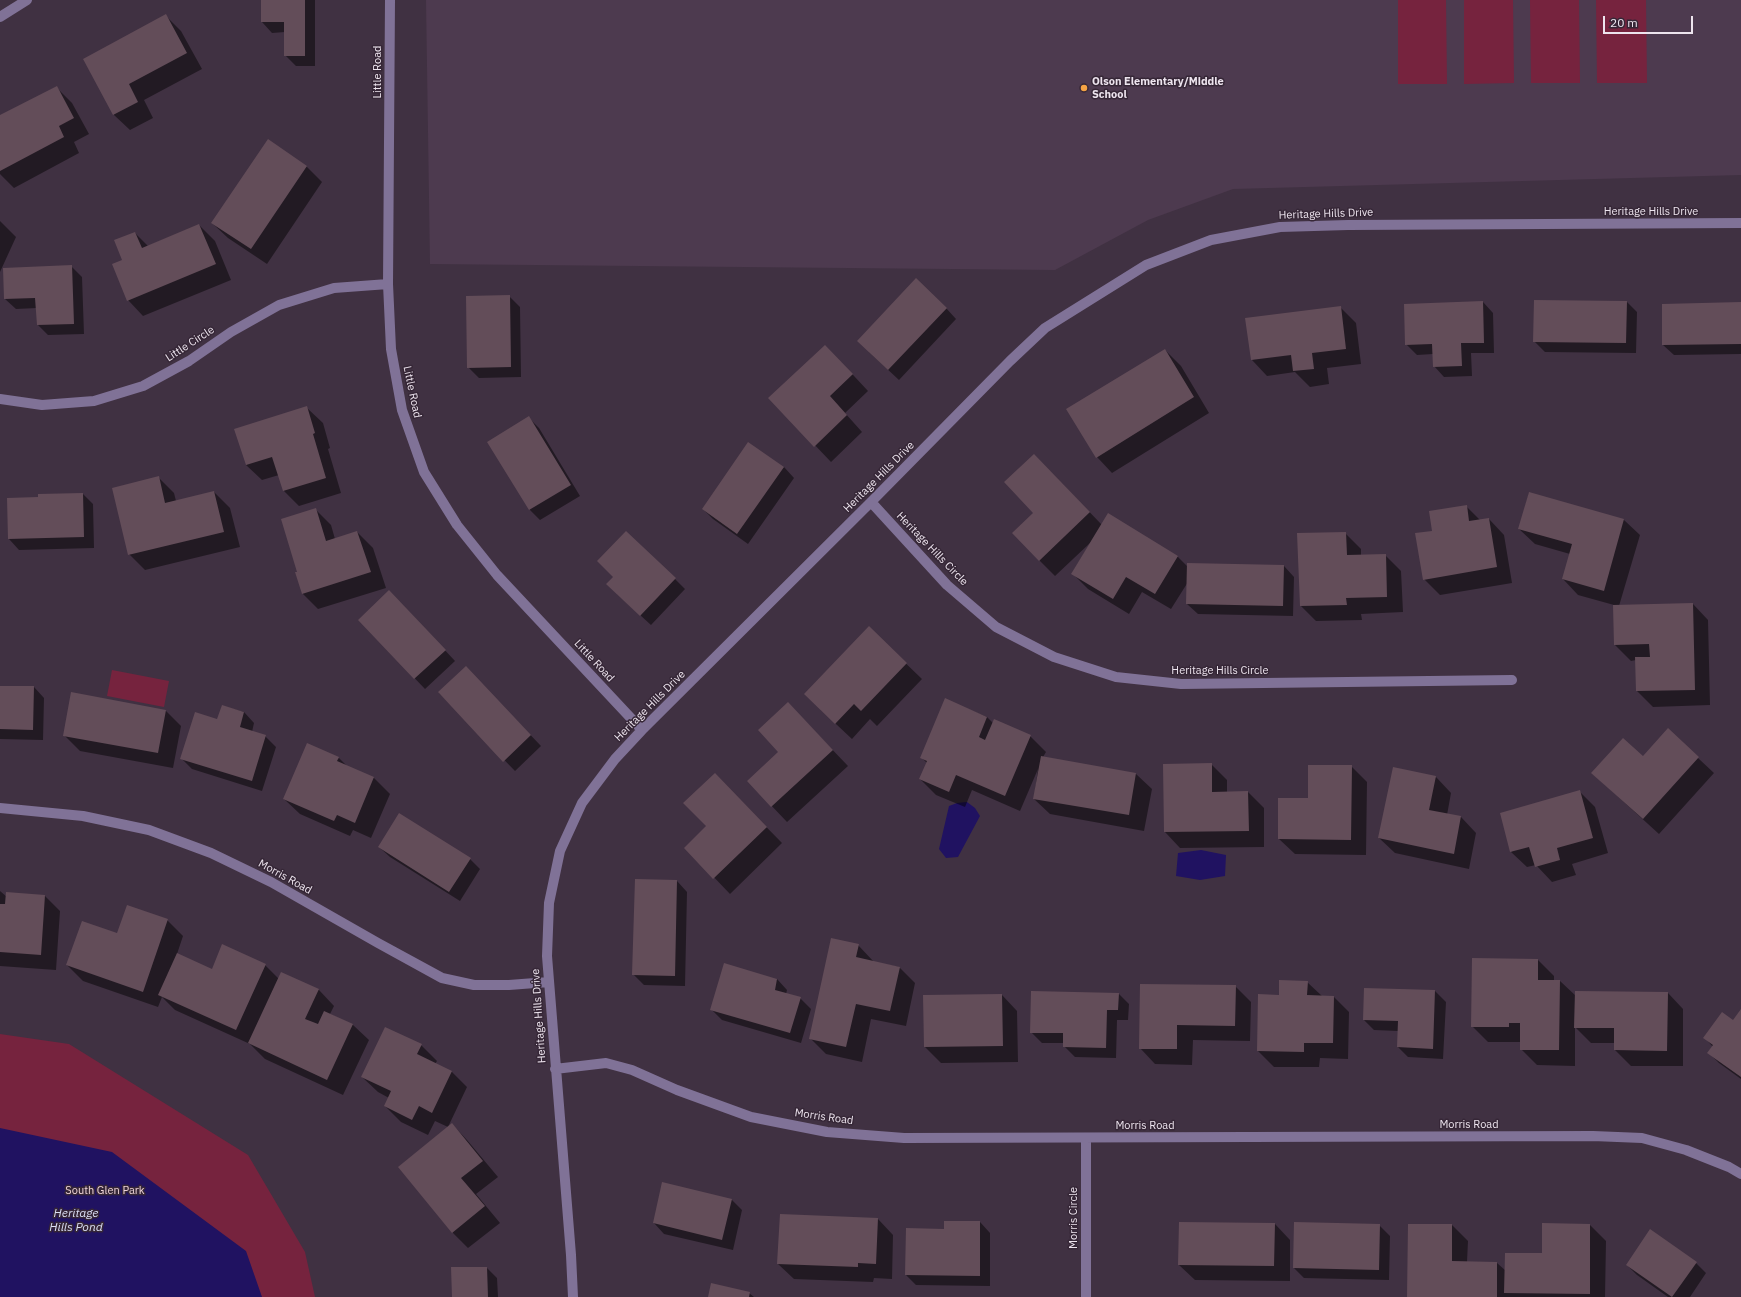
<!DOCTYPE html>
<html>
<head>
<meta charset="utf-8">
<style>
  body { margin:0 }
  #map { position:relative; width:1741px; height:1297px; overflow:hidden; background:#403142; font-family:"IBM Plex Sans",sans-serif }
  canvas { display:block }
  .scale { position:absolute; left:1603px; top:16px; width:90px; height:18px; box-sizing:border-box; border:2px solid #ede4ee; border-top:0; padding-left:5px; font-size:12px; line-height:14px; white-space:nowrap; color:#ede4ee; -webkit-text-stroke:3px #362737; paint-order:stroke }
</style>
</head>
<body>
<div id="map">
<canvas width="1741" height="1297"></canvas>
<div class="scale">20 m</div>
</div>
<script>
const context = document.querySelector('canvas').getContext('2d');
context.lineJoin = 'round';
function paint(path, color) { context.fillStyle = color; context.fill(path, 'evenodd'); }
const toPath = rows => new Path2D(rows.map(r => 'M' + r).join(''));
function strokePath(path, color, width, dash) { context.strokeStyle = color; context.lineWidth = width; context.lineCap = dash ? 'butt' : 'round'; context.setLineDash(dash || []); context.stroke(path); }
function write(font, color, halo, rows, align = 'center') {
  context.font = font + ' "IBM Plex Sans",sans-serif'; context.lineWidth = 3; context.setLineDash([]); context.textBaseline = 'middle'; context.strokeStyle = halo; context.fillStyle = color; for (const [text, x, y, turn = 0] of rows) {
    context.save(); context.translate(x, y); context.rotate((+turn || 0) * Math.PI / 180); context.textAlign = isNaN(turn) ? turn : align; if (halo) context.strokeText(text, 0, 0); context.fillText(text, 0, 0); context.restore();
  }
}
paint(toPath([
  [426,0,1741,0,1741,175,1233,189,1148,220,1055,270,430,264]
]), '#4d3a4f');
paint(toPath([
  [1398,0,1446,0,1447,84,1398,84],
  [1464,0,1513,0,1514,83,1464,84],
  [1530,0,1579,0,1580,83,1531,83],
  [1596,0,1646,0,1647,83,1597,83],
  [112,670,169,681,164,707,107,696],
  [0,1034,69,1044,248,1155,305,1252,315,1297,0,1297]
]), '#76233e');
paint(toPath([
  [967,802,975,808,980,816,958,857,946,858,939,849,949,806,957,803],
  [1201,850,1226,855,1225,876,1200,880,1176,876,1178,853],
  [0,1128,112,1152,246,1251,262,1297,0,1297]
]), '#201261');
paint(toPath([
  [262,0,315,0,315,66,296,66,285,55,285,32,272,33,262,22],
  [166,16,181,31,202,69,144,100,153,118,130,130,114,115,84,60],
  [56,87,72,103,89,134,74,142,79,153,14,188,0,174,0,117],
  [306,166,322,182,267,264,228,238,212,223],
  [0,221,16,237,0,272],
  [199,225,215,241,231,280,143,316,128,300,124,260,135,233,148,246],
  [71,266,82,277,84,334,48,335,38,325,37,308,16,309,5,299],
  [509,296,520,307,521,377,479,378,468,367],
  [1483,302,1493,313,1494,353,1471,353,1472,376,1444,377,1434,366,1433,354,1417,355,1406,344],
  [1627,302,1637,312,1636,353,1545,352,1534,341],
  [1741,303,1741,354,1674,355,1663,345],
  [1340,307,1356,323,1361,364,1327,368,1329,384,1310,387,1295,372,1267,376,1252,360],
  [946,308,956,319,899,380,869,352],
  [1165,350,1181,366,1209,413,1112,473,1097,457],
  [841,362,868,391,845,413,862,432,831,462,770,398],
  [307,408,323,423,330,448,328,449,341,493,299,506,284,491,279,475,262,480,246,465],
  [529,418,539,428,580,496,540,520,530,510,489,442],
  [784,467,794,478,748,544,713,519,703,509],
  [1050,471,1102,525,1108,514,1178,557,1188,567,1284,566,1294,577,1293,616,1198,614,1187,604,1188,582,1171,609,1142,592,1129,614,1088,589,1072,573,1090,543,1055,576,1039,560,1035,513],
  [158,477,174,493,176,501,214,492,230,508,240,547,145,570,129,554],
  [1529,493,1624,520,1640,535,1619,606,1693,604,1708,620,1710,705,1653,707,1637,691,1636,660,1631,661,1615,645,1614,605,1578,595,1563,579,1570,554,1535,544,1519,529],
  [83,494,93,504,94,548,19,550,9,539,39,498],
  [1466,506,1480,520,1489,519,1504,535,1512,583,1440,595,1424,579,1433,532],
  [315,509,331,525,335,539,357,532,373,548,386,588,318,609,302,593,299,572],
  [1345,533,1361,549,1361,556,1385,555,1401,571,1403,612,1361,614,1362,620,1316,621,1301,606],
  [675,579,685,589,651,625,617,594],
  [400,602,455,661,425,689,359,620],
  [869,628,922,679,877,726,870,719,852,739,821,710],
  [476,678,541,746,515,771,439,693],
  [0,687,34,687,44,698,43,740,0,739],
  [946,700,987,717,993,723,1030,736,1046,752,1043,757,1136,774,1152,789,1144,831,1050,814,1034,799,1038,769,1020,811,972,790,965,807,936,795,920,779,927,763,921,757],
  [222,706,244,712,254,723,252,732,265,736,276,747,262,791,192,769,182,759,218,720],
  [165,710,181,726,173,768,80,751,64,735],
  [803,719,848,766,787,822,748,781,780,752],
  [1668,730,1714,773,1659,834,1592,773,1643,757],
  [339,758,348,767,374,778,390,794,371,838,353,830,350,836,300,814,284,799],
  [1211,764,1227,780,1227,793,1248,792,1264,808,1264,847,1180,848,1165,832,1164,765],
  [1351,766,1367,782,1366,855,1295,854,1279,839,1309,799],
  [1436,777,1451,793,1447,815,1461,817,1476,833,1469,869,1395,853,1379,838],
  [730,790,782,843,730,894,686,848,708,826],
  [1579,791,1595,807,1608,853,1572,864,1576,875,1552,882,1536,865,1527,867,1511,852],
  [379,847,470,859,480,869,460,901,390,857],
  [677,881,687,892,685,986,644,985,633,974],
  [0,891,7,897,45,896,60,911,56,970,0,966],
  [167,920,183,936,177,954,212,970,265,965,279,979,319,990,334,1006,330,1014,353,1025,369,1040,343,1095,265,1059,250,1044,175,1010,162,997,158,1007,83,981,67,965,118,935],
  [858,945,874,962,899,967,915,983,906,1026,871,1019,862,1062,826,1054,810,1038],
  [1538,960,1554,976,1554,981,1560,981,1576,996,1668,993,1683,1009,1683,1066,1631,1066,1615,1050,1615,1043,1591,1043,1575,1027,1575,1066,1537,1065,1521,1049,1521,1042,1488,1042,1472,1026],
  [777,979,787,990,786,994,800,998,811,1009,801,1043,722,1020,711,1009],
  [1307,982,1322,996,1334,997,1349,1012,1348,1059,1320,1058,1319,1067,1274,1067,1258,1051,1280,996],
  [1235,986,1251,1002,1250,1041,1193,1040,1192,1065,1155,1064,1140,1048],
  [1365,989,1435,991,1446,1002,1443,1059,1408,1057,1398,1047,1398,1031,1374,1030,1364,1020],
  [1119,994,1129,1004,1128,1020,1117,1020,1116,1058,1075,1057,1064,1046,1064,1043,1042,1043,1031,1032],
  [1002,995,1017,1011,1018,1062,941,1063,925,1047],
  [1741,1010,1741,1079,1719,1063,1709,1053,1713,1047,1705,1038,1733,1021],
  [421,1045,437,1061,435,1064,452,1072,467,1087,448,1127,452,1124,467,1140,498,1177,476,1194,500,1223,468,1248,453,1233,399,1167,448,1127,435,1121,428,1135,401,1122,385,1106,389,1098,378,1092,362,1077],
  [663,1184,732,1200,742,1210,733,1250,664,1234,654,1223],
  [878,1219,893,1235,892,1279,874,1278,873,1282,794,1279,778,1264],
  [980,1222,990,1233,990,1286,916,1285,906,1275,945,1231],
  [1275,1224,1290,1240,1290,1281,1195,1280,1179,1265],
  [1543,1224,1590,1225,1606,1241,1605,1297,1408,1297,1452,1225,1468,1241,1467,1262,1497,1263,1506,1271,1543,1254],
  [1379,1225,1390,1236,1389,1280,1304,1278,1294,1268],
  [1696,1263,1706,1273,1690,1297,1668,1297,1637,1275,1627,1265],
  [487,1268,497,1278,498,1297,446,1297,453,1297],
  [749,1293,754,1297,709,1297]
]), '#0007');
paint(toPath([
  [261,0,305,0,305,56,284,56,284,22,261,22],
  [166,14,187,53,129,84,138,102,113,115,83,59],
  [57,86,74,118,59,126,64,137,0,171,0,115],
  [268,139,307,166,251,249,211,223],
  [199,224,216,264,127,301,112,264,122,260,114,240,135,232,142,248],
  [72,265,74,324,37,325,35,298,4,299,3,268],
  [916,278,947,308,888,370,857,341],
  [510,295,511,367,467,368,466,296],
  [1534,300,1627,301,1626,343,1533,342],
  [1483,301,1484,343,1461,343,1462,366,1433,367,1432,344,1405,345,1404,304],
  [1741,302,1741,344,1662,345,1662,304],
  [1341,306,1346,349,1312,353,1314,369,1293,371,1291,355,1251,360,1245,318],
  [825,345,853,374,830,396,847,415,814,447,768,398],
  [1165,349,1194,397,1096,458,1066,409],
  [307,406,315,433,313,434,326,478,283,491,272,457,246,465,234,429],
  [529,416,571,485,529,510,487,442],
  [748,442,784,467,737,534,702,509],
  [1034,454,1090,512,1039,561,1012,533,1033,513,1004,482],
  [159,476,165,503,214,491,224,532,128,555,112,488],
  [1529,492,1624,519,1604,591,1562,579,1572,544,1518,529],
  [83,493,84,537,8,539,7,498,38,497,38,494],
  [1467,505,1469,521,1489,518,1497,567,1423,580,1415,533,1432,531,1429,511],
  [316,508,326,541,357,531,371,572,302,594,295,572,297,572,281,519],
  [1108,513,1178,556,1155,594,1126,577,1113,599,1071,574],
  [626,531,676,578,640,616,606,584,613,577,597,561],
  [1346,532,1347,555,1386,554,1387,597,1346,598,1347,605,1300,606,1297,533],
  [1187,563,1284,565,1283,606,1186,604],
  [389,590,446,650,414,679,358,620],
  [1693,603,1695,690,1636,691,1635,657,1650,657,1649,644,1614,645,1613,605],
  [869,626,907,663,861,711,854,704,835,724,804,694],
  [466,666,531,735,503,762,438,692],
  [0,686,34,686,33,730,0,729],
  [71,692,166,710,158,753,63,736],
  [945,698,987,717,979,737,985,740,994,719,1031,735,1005,796,956,775,949,792,919,779,927,761,920,758],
  [788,702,833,750,771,807,747,781,778,752,758,730],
  [222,705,244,712,240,727,266,735,252,781,180,759,195,712,217,719],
  [1668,728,1699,757,1643,819,1591,773,1623,738,1643,756],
  [307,743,339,757,337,761,374,777,355,823,337,815,334,821,283,799],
  [1041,756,1136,773,1129,815,1033,799],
  [1212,763,1212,792,1248,791,1249,831,1164,832,1163,764],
  [1308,765,1352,765,1351,840,1278,839,1278,798,1308,798],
  [1393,767,1436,776,1429,810,1461,816,1454,854,1378,838],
  [715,773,767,827,713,879,684,848,706,826,683,803],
  [1580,790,1593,838,1557,848,1560,860,1535,867,1529,847,1510,852,1500,813],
  [399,813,471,858,449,892,378,847],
  [635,879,677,880,675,976,632,975],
  [6,892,45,895,41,955,0,952,0,904,5,904],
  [127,905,168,919,143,992,66,965,82,921,117,933],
  [831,938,859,944,856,957,900,967,890,1011,856,1004,846,1047,809,1039],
  [222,944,266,964,236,1030,158,995,177,953,212,969],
  [1472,958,1538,959,1538,980,1560,980,1559,1050,1520,1050,1520,1023,1509,1023,1509,1027,1471,1027],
  [724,963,777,979,775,990,801,997,790,1033,710,1010],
  [281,972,319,989,305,1019,318,1024,324,1011,353,1024,327,1080,248,1043],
  [1279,980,1308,981,1307,995,1334,996,1333,1043,1304,1043,1304,1052,1257,1051,1258,994,1279,995],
  [1140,984,1236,985,1235,1026,1177,1025,1177,1049,1139,1049],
  [1364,988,1435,990,1433,1049,1397,1047,1398,1021,1363,1020],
  [1031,991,1119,993,1118,1010,1107,1010,1106,1048,1063,1047,1063,1033,1030,1033],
  [1575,991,1668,992,1667,1051,1614,1050,1614,1028,1574,1028],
  [1002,994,1003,1046,924,1047,923,995],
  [1741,1009,1741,1077,1707,1053,1713,1045,1703,1038,1722,1012,1733,1020],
  [385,1027,422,1044,417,1054,452,1071,432,1113,419,1106,412,1120,384,1106,391,1091,361,1077],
  [452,1123,483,1161,461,1178,485,1206,452,1233,398,1167],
  [662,1182,732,1199,722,1240,653,1223],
  [780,1214,878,1218,876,1264,858,1263,858,1267,777,1264],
  [944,1221,980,1221,980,1276,905,1275,906,1228,944,1229],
  [1179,1222,1275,1223,1274,1266,1178,1265],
  [1294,1222,1380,1224,1379,1270,1293,1268],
  [1542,1223,1590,1224,1590,1294,1504,1293,1505,1253,1542,1253],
  [1408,1224,1452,1224,1452,1261,1497,1262,1497,1297,1407,1297],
  [1650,1229,1697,1262,1672,1297,1626,1265],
  [451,1267,487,1267,488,1297,452,1297],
  [711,1283,750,1292,749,1297,708,1297]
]), '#634d59');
strokePath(toPath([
  [390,0,388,284,391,349,402,410,424,472,457,525,497,575,642,730],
  [0,17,27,0],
  [0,399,42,405,94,401,143,386,189,361,231,332,279,305,334,288,388,284],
  [871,502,947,585,996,627,1054,657,1116,677,1181,684,1512,680],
  [0,808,83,816,149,830,211,853,271,882,378,943,442,978,474,985,509,985,548,982],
  [555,1069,606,1063,632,1070,677,1090,751,1117,827,1132,904,1138,1593,1136,1642,1138,1686,1150,1729,1167,1741,1174],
  [1086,1138,1086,1297],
  [573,1297,571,1255,547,956,549,903,560,851,582,803,615,759,642,730,871,502,1010,361,1045,328,1146,265,1211,240,1280,227,1348,225,1741,223]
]), '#807297', 10);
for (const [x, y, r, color] of [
  [1084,88,4,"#f5a345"]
]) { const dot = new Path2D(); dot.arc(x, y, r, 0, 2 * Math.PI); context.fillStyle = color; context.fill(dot); strokePath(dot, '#362737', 1.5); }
write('11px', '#ede4ee', '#362737', [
  ["Little Road",378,72,-90],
  ["Heritage Hills Drive",1651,212],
  ["Heritage Hills Drive",1326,214,-2],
  ["Little Circle",190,344,-33],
  ["Little Road",412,392,78],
  ["Heritage Hills Drive",879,477,-45],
  ["Heritage Hills Circle",932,549,46],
  ["Little Road",594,661,47],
  ["Heritage Hills Circle",1220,671],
  ["Heritage Hills Drive",650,706,-45],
  ["Morris Road",285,877,29],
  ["Heritage Hills Drive",539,1016,-94],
  ["Morris Road",824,1117,8],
  ["Morris Road",1469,1125],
  ["Morris Road",1145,1126],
  ["Morris Circle",1074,1218,-90]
]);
write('bold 11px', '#ede4ee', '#362737', [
  ["Olson Elementary/Middle",1092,82],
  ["School",1092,95]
], 'left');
write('11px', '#eed3d8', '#362737', [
  ["South Glen Park",105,1191]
]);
write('italic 12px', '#dbdef5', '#362737', [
  ["Heritage",76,1214],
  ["Hills Pond",76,1228]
]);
</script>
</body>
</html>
